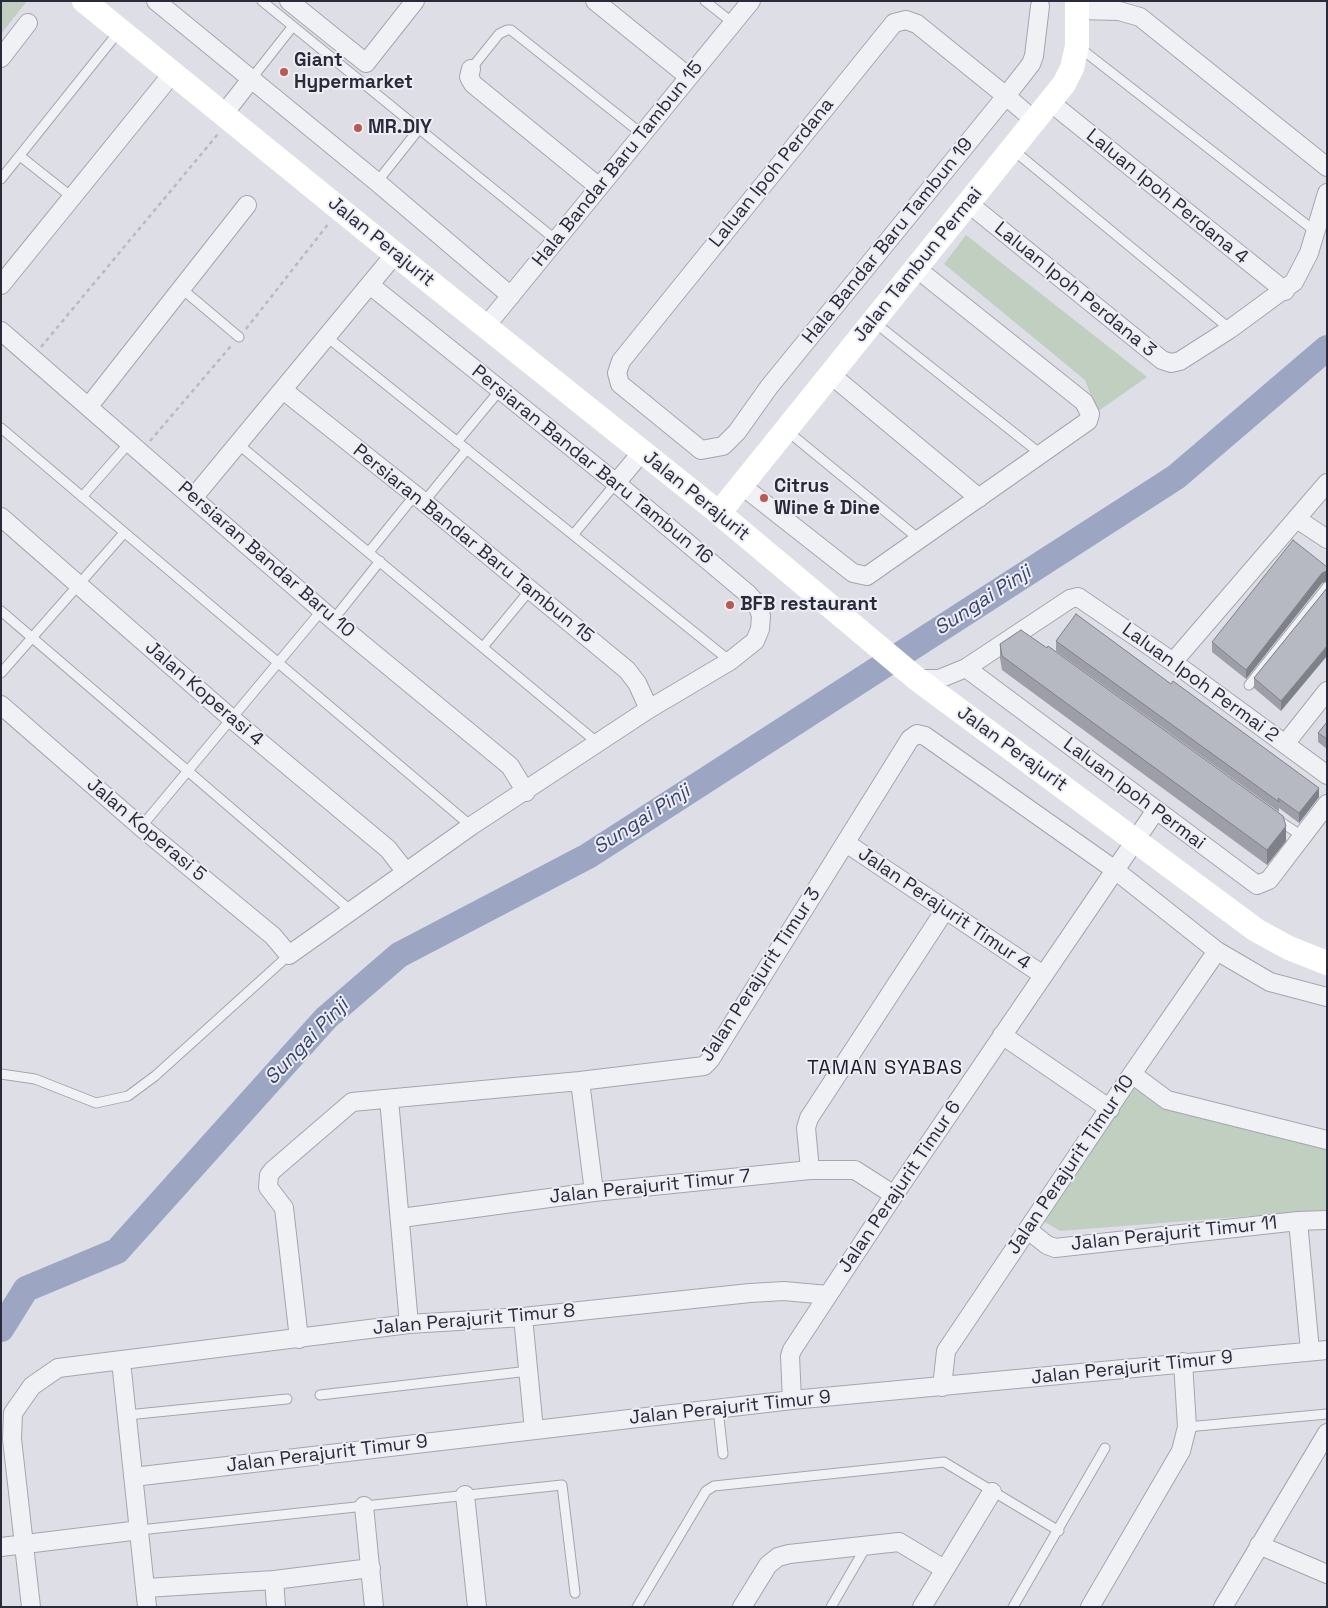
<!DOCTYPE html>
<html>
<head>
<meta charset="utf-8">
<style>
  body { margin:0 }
  #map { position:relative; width:1328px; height:1608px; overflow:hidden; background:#dedfe6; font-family:"Space Grotesk",sans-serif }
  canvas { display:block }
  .frame { position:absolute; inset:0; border:2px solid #292b3b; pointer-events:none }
</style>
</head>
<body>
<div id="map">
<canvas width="1328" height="1608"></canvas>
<div class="frame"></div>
</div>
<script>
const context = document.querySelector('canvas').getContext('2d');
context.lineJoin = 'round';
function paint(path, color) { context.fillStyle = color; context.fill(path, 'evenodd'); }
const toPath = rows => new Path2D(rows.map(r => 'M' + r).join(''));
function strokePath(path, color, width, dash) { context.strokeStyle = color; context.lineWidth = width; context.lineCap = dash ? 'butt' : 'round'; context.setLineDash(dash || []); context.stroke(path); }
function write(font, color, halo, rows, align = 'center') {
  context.font = font + ' "Space Grotesk",sans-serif'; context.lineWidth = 4; context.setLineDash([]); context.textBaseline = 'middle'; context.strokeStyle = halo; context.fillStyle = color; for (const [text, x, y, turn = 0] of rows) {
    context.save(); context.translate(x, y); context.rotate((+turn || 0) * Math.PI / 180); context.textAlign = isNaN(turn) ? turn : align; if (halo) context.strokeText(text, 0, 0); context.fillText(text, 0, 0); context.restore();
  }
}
paint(toPath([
  [1,1,27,1,1,34],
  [966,235,1147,377,1097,412,1085,380,944,264],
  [1129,1086,1183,1113,1327,1143,1327,1210,1060,1231,1041,1220]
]), '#c0cfc0');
strokePath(toPath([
  [1,1329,26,1289,117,1251,326,1018,399,955,588,856,1176,477,1327,348]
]), '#9ca6c2', 26);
const lane = toPath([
  [262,1,556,240],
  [705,1,733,23],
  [1080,48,1316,232],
  [471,69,499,34,507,30,511,30,642,134],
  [252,78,293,26],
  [1012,149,1230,329],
  [20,156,73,198],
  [1,179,120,30],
  [377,182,419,129],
  [182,289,239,337],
  [874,322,1042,455],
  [327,337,730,661],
  [1,428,471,826],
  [786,430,919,539],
  [457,442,500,390],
  [238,444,599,744],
  [82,497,130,442],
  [424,502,467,449],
  [573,535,616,483],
  [369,552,415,495],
  [1,611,350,910],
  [333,620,380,561],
  [483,647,530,590],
  [1,673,124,533],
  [1249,685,1327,587],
  [1275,818,1302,836],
  [141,827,322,610],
  [1,1074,35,1079,96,1103,128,1096,155,1076,289,955],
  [320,1395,529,1371],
  [718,1409,723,1454],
  [127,1415,287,1399],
  [1187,1427,1327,1414],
  [140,1530,562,1485,575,1593],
  [637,1607,706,1491,714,1486,944,1462,1059,1531],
  [831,1607,867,1545],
  [1013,1607,1105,1448]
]);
const street = toPath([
  [156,1,377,182,511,296],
  [289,1,366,63,415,1],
  [595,1,689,77],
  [1077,10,1119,11,1140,17,1327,167],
  [1,58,28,23],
  [471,69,469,77,473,84,599,187],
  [1050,102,1285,291],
  [223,115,252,78],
  [1035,121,1006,96,917,24,906,20,894,23,621,361,617,373,620,384,701,450,723,446,737,432,769,387,1006,96,1031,64,1034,56,1040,6],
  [968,203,1162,360,1171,363,1180,361,1230,329,1294,282,1309,253,1327,193],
  [1,285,172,74],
  [486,326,751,1],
  [1,331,333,620,510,766,526,792],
  [830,374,979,498],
  [283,390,424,502,627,670,637,683,649,709],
  [89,406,247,205],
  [616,483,641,453],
  [741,485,853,573,867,576,1088,421,1090,414,1084,402,916,268],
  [193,498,395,254],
  [1,517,232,719,388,849,406,872],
  [1297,519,1327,539],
  [1173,662,1327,483],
  [966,668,1257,885,1269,880,1327,804],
  [917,679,939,679,966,668,1070,599,1078,597,1173,662,1327,775],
  [1,705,141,827,273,936,289,955,471,826,649,709,730,661,755,641,760,629,761,616,757,604,748,594,616,483,370,285],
  [1285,744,1327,691],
  [846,843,1043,975],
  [1002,1035,1110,1109],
  [1132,1074,1167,1100,1327,1140],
  [580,1081,594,1192],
  [389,1099,409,1324],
  [810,1170,806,1128,809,1118,945,910],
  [401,1218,594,1192,810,1170,855,1170,894,1195],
  [1298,1221,1310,1351],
  [1028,1230,1047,1245,1055,1248,1298,1221,1327,1220],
  [523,1317,534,1430],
  [299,1339,284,1208,268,1187,269,1175,273,1170,352,1102,580,1081,704,1066,710,1060,910,739,917,734,925,736,1115,870,1217,951,1270,982,1327,997],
  [121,1361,147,1607],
  [942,1387,946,1351,1132,1074,1217,951],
  [792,1400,790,1356,792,1350,894,1195,1156,810],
  [133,1477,792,1400,1327,1350],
  [465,1495,477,1607],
  [364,1506,374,1607],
  [1259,1545,1327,1574],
  [1,1547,140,1530],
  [274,1580,276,1607],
  [146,1588,274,1580,371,1568],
  [31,1607,12,1439,13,1413,32,1386,58,1368,409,1324,523,1317,750,1293,784,1291,828,1295],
  [742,1607,768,1565,778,1557,789,1554,899,1542,944,1569],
  [922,1607,992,1492],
  [1090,1607,1181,1451,1187,1427,1183,1362],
  [1223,1607,1327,1433]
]);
strokePath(lane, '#a4a5af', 11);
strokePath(street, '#a4a5af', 20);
strokePath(toPath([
  [246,329,329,223],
  [41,347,218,134],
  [150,441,231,346]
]), '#b8bac1', 2.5, [4, 4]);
strokePath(lane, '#f0f1f5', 9);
strokePath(street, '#f0f1f5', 18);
strokePath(toPath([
  [84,1,395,254,719,513,917,679,1256,930,1289,948,1327,963],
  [719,513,1064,84,1072,68,1077,46,1077,1]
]), '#fff', 24);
paint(toPath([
  [1327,567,1327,581,1322,583,1246,679,1212,652,1212,642],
  [1327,588,1281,711,1254,688,1254,678],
  [1056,641,1319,797,1299,823,1279,808,1279,812,1056,651],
  [1000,644,1286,841,1267,865,1002,670,1000,658],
  [1327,722,1327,749,1318,742,1318,733]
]), '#9d9ea7');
paint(toPath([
  [1327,571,1327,581,1322,583,1246,679,1246,670,1322,573],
  [1327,646,1327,656,1281,711,1281,701],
  [1319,788,1319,797,1299,823,1299,813],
  [1286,826,1286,841,1267,865,1267,850]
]), '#7f8188');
const building = toPath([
  [1293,540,1327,567,1327,571,1322,573,1246,670,1212,642,1293,540],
  [1327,588,1327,646,1281,701,1254,678,1327,588],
  [1076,614,1171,684,1173,681,1319,788,1299,813,1278,798,1279,802,1056,641,1076,614],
  [1021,630,1047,648,1048,646,1283,816,1286,826,1267,850,1002,656,1000,644,1021,630],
  [1327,722,1327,739,1318,733,1327,722]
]);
paint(building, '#b6b8c2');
strokePath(building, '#7f8188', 1);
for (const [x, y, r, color] of [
  [284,72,5,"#bf574f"],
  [358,128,5,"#bf574f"],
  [764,498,5,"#bf574f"],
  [730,605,5,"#bf574f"]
]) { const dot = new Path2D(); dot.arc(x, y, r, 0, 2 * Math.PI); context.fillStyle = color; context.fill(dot); strokePath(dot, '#edeef4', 2); }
write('bold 19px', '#292b3b', '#edeef4', [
  ["Giant",294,61],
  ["Hypermarket",294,83],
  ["MR.DIY",368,128],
  ["Citrus",774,487],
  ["Wine & Dine",774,509],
  ["BFB restaurant",740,605]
], 'left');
write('19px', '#292b3b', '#edeef4', [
  ["Hala Bandar Baru Tambun 15",618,164,-51],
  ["Laluan Ipoh Perdana",772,173,-51],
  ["Laluan Ipoh Perdana 4",1167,197,39],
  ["Hala Bandar Baru Tambun 19",888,241,-51],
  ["Jalan Perajurit",381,242,39],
  ["Jalan Tambun Permai",918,265,-51],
  ["Laluan Ipoh Perdana 3",1075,290,39],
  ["Persiaran Bandar Baru Tambun 16",592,465,39],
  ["Jalan Perajurit",696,496,39],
  ["Persiaran Bandar Baru Tambun 15",473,544,39],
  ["Persiaran Bandar Baru 10",266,560,41],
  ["Laluan Ipoh Permai 2",1200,683,36],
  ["Jalan Koperasi 4",204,694,41],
  ["Jalan Perajurit",1012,749,36],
  ["Laluan Ipoh Permai",1134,794,37],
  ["Jalan Koperasi 5",146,830,40],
  ["Jalan Perajurit Timur 4",944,909,34],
  ["Jalan Perajurit Timur 3",761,975,-57],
  ["Jalan Perajurit Timur 10",1071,1165,-56],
  ["Jalan Perajurit Timur 7",650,1187,-6],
  ["Jalan Perajurit Timur 6",900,1187,-56],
  ["Jalan Perajurit Timur 11",1174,1234,-6],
  ["Jalan Perajurit Timur 8",474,1320,-5],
  ["Jalan Perajurit Timur 9",1132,1368,-6],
  ["Jalan Perajurit Timur 9",730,1408,-6],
  ["Jalan Perajurit Timur 9",327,1454,-7]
]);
write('italic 20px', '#37436a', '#edeef4', [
  ["Sungai Pinji",983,601,-33],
  ["Sungai Pinji",642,820,-33],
  ["Sungai Pinji",307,1042,-46]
]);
context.letterSpacing = '1px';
write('20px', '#1b1d2c', '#edeef4', [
  ["TAMAN SYABAS",885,1069]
]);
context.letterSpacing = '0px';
</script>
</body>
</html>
